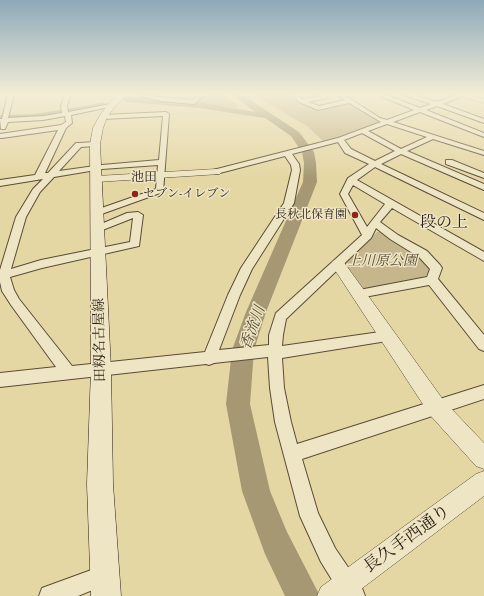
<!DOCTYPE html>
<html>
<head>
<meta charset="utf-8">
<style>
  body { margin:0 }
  canvas { display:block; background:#e5d7a4 }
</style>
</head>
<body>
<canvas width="484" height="596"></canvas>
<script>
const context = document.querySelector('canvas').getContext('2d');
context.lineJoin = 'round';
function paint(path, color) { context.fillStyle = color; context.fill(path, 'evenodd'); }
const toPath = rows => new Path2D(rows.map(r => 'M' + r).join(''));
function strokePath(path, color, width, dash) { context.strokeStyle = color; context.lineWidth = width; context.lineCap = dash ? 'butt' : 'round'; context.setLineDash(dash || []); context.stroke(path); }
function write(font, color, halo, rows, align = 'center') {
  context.font = font + ' "EB Garamond","Noto Serif JP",serif'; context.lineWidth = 3; context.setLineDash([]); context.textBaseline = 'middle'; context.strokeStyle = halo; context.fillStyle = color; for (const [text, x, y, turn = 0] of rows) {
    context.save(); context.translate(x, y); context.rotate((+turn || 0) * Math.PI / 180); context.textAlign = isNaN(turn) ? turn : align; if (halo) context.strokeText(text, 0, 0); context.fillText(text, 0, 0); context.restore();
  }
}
paint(toPath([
  [205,94,223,94,239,107,235,108,196,102],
  [252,94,291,94,297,102,317,110,349,103,381,122,324,142,307,126],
  [377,232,382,232,424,262,432,270,423,278,363,289,344,264]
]), '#c5b78b');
paint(toPath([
  [231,94,241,94,299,132,314,152,316,163,317,182,266,312,254,350,250,404,270,491,287,532,320,596,285,596,265,554,242,491,226,404,232,350,246,312,303,182,304,163,302,152,291,136,265,118,199,108,127,102,122,99,127,96,199,102,255,112,231,94],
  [102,102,105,103,107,105,105,107,93,111,34,120,0,121,0,115,34,114,91,105,102,102]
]), '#a59873');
const minor = toPath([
  [8,94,14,94,8,118,43,116,62,113,61,106,65,94,71,94,67,106,68,112,111,104,114,106,71,115,72,123,66,128,45,173,48,173,76,143,79,143,95,142,99,144,95,146,81,147,59,171,102,165,159,160,163,116,103,119,100,117,103,115,166,112,169,114,163,192,96,216,91,213,93,211,156,189,158,165,102,169,54,177,40,192,26,217,11,269,41,260,130,242,133,218,100,231,97,232,92,229,94,227,127,213,138,212,143,215,139,246,42,268,10,277,14,290,19,299,72,366,205,352,228,295,241,268,284,203,292,170,291,165,285,156,216,174,213,174,213,170,338,138,381,122,349,103,318,110,299,102,292,94,298,94,302,99,321,96,319,94,325,94,328,97,327,98,308,102,319,106,345,100,336,94,343,94,380,118,387,120,414,110,376,94,384,94,420,108,431,104,400,94,410,94,437,102,458,94,467,94,443,104,484,119,484,123,437,106,426,110,484,133,484,137,420,112,393,122,484,151,484,155,433,139,407,151,484,184,484,190,401,154,381,164,484,213,484,220,375,167,357,180,484,252,484,261,392,208,380,222,398,235,427,251,440,265,442,268,438,279,484,335,484,351,479,349,429,285,359,298,355,297,353,294,355,291,359,290,427,277,430,269,419,257,390,239,376,228,371,238,286,319,283,335,282,346,387,331,392,332,394,336,392,340,387,341,282,358,284,388,291,422,297,444,484,385,484,399,302,459,318,513,335,548,362,588,365,596,342,596,321,562,300,516,275,422,270,388,268,357,214,363,209,365,206,364,0,387,0,373,56,367,11,305,2,291,0,282,0,270,16,217,33,189,43,179,0,186,0,180,35,175,58,130,2,138,0,138,0,134,61,125,66,122,65,116,43,120,8,122,5,129,1,129,0,119,2,119,8,94],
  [387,124,427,137,401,149,368,131,387,124],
  [362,133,395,151,375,161,351,149,344,140,362,133],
  [338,142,345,153,369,164,348,178,340,194,362,235,276,313,269,335,269,345,219,350,240,295,252,269,294,203,300,170,299,164,292,154,338,142],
  [353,185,385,204,367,227,348,194,353,185],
  [133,94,193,100,199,94,206,94,194,104,161,101,133,94],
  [446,160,452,160,484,173,484,178,446,164,446,160],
  [105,565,112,568,115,575,112,582,78,596,39,596,42,588,105,565]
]);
const tertiary = toPath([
  [453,94,465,94,484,99,484,103,453,94],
  [216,169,221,172,220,174,97,182,92,179,97,176,216,169],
  [338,259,343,261,444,401,484,443,484,469,476,466,430,415,331,264,333,261,338,259],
  [484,471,484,496,352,596,317,596,321,587,476,474,484,471]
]);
const secondary = toPath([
  [119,94,128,94,114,108,107,117,103,128,100,144,111,369,113,484,121,596,91,596,87,484,91,369,90,144,93,128,99,117,108,104,119,94]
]);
strokePath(minor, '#594c37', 2);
strokePath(tertiary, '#594c37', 1);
strokePath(secondary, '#2a1d13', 1);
paint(minor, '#eee5c4');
paint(tertiary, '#eee5c4');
paint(secondary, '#eee5c4');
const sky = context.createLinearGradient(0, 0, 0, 178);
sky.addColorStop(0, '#8da9b9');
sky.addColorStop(0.53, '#f3edd6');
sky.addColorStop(1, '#f3edd600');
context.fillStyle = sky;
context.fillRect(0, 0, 484, 178);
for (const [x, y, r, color] of [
  [135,194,4,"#8f2418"],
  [355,215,4,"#8f2418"]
]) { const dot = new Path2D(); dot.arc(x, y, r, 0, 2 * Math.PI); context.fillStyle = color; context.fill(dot); strokePath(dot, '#eee5c4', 1.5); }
write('12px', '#2a1d13', '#eee5c4', [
  ["セブン-イレブン",143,194],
  ["長秋北保育園",347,215,"right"]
], 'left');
write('13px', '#2a1d13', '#eee5c4', [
  ["池田",144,177]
]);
write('italic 14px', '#584b37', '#eee5c4', [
  ["上川原公園",382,261]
]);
write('14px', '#2a1d13', '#eee5c4', [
  ["田籾名古屋線",100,340,-91]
]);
write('italic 15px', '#554835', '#eee5c4', [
  ["香流川",253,328,-70]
]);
write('16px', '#2a1d13', '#eee5c4', [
  ["段の上",444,223]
]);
write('17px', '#2a1d13', '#eee5c4', [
  ["長久手西通り",407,539,-36]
]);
</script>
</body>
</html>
